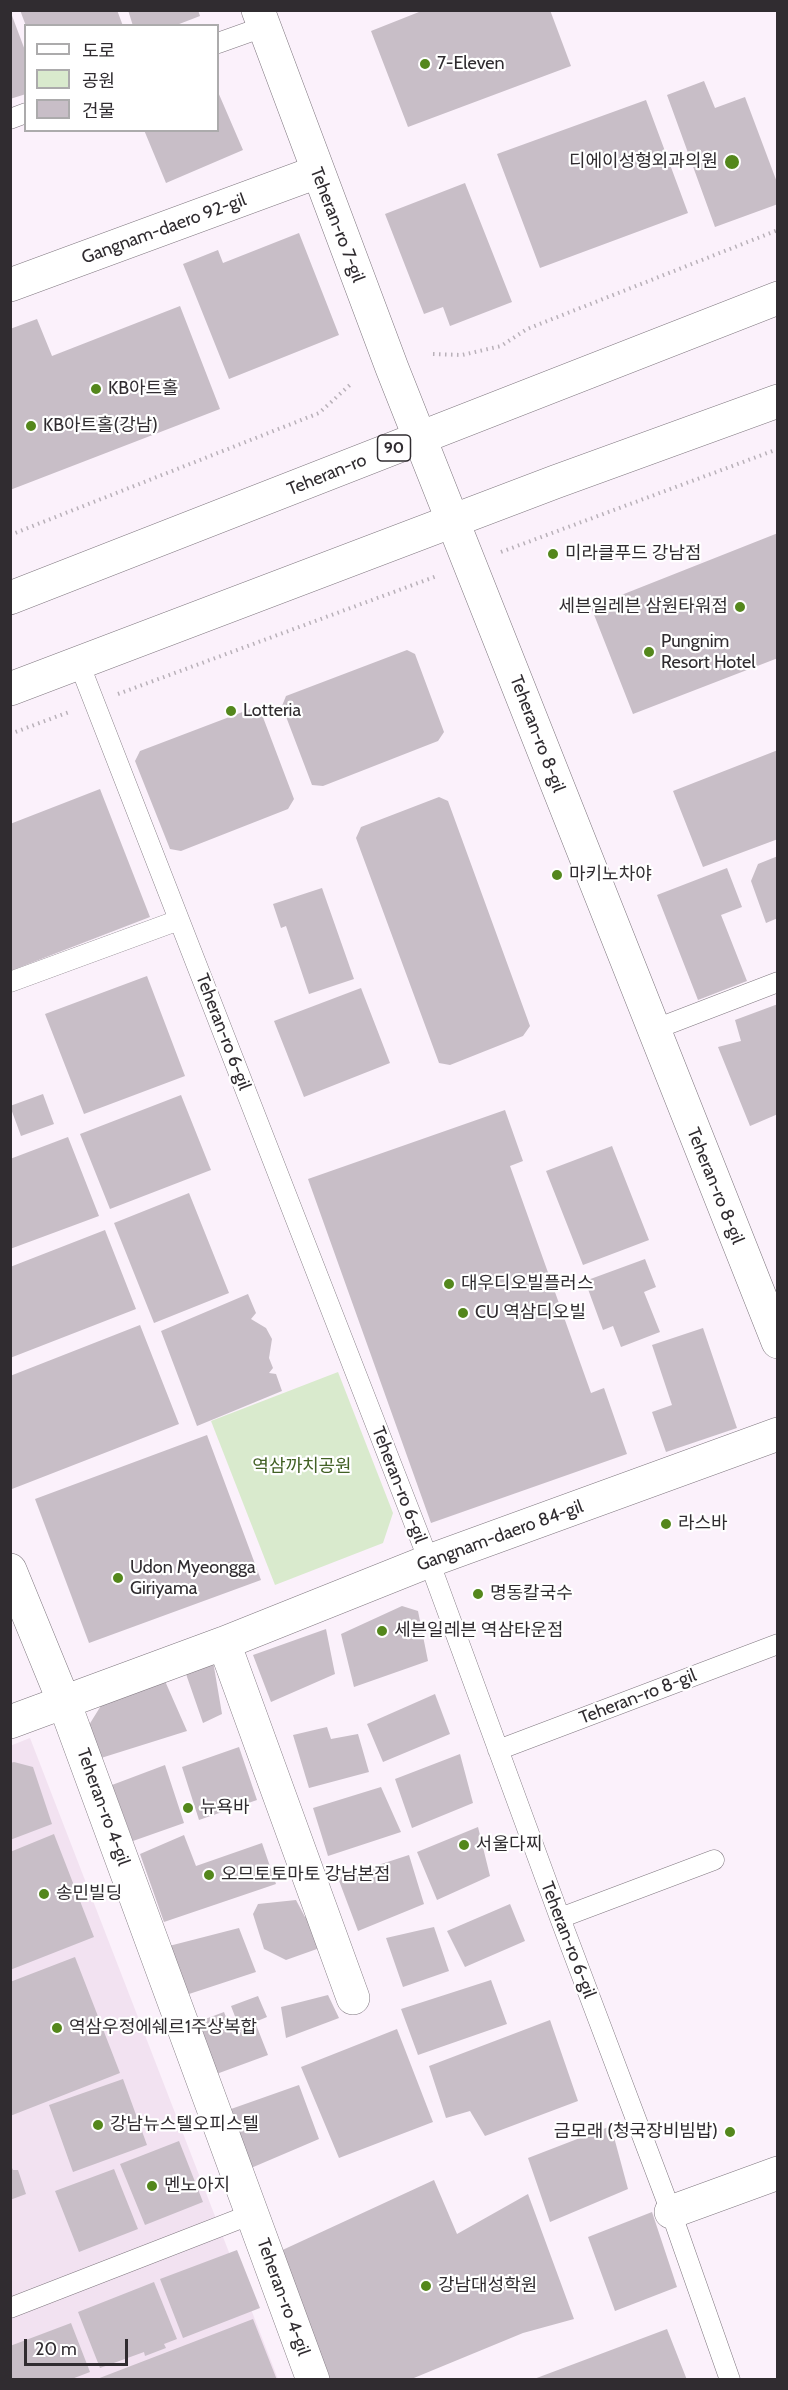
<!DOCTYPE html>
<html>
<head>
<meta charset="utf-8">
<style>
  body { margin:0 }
  #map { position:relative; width:788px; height:2390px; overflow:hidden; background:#fbf1fb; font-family:Cabin,"Noto Sans KR",sans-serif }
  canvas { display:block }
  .frame { position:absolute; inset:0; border:12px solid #302c30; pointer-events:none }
  .legend { position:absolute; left:24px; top:24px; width:195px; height:108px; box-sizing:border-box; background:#fff; border:2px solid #acabac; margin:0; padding:8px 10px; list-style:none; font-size:18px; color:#302c30 }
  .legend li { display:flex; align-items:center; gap:12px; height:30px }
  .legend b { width:30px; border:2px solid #acabac }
  .scale { position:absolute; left:24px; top:2339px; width:104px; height:27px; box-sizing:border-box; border:3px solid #302c30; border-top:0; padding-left:8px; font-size:18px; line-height:21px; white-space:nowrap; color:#302c30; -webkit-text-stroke:4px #fff; paint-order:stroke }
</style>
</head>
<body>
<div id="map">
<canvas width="788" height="2390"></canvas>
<div class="frame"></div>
<ul class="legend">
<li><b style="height:8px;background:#fff"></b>도로</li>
<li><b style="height:16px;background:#d9eacd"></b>공원</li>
<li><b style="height:16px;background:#c8bec7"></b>건물</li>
</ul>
<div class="scale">20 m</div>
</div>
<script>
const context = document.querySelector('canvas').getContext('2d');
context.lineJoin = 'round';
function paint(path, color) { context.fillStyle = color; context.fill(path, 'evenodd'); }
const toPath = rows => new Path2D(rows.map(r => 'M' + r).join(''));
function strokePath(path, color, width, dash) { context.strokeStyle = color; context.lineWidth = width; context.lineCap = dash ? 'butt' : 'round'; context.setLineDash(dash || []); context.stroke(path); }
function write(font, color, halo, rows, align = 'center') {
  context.font = font + ' Cabin,"Noto Sans KR",sans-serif'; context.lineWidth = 4.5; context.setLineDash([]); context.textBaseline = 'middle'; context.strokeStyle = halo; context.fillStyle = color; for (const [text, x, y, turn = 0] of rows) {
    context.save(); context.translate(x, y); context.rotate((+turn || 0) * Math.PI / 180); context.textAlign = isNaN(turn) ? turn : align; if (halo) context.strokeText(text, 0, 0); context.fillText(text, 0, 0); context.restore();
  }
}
paint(toPath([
  [30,1738,278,2379,11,2380,10,1746]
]), '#f2e2f1');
paint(toPath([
  [338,1372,393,1513,383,1543,275,1585,211,1421]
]), '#d9eacd');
paint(toPath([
  [20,10,117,10,123,26,26,26],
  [128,10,198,10,200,16,174,26,133,26],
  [424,10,550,10,571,66,408,127,371,31],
  [11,13,26,53,26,94,10,99],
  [704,81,715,108,745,97,778,185,778,204,715,227,667,95],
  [218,92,243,150,166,183,144,130,218,130],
  [646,100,688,213,540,268,497,154],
  [465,183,512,302,450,326,443,307,424,314,385,214],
  [299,233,339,335,229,379,183,264,218,250,223,263],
  [180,306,220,409,10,490,10,329,37,319,52,356],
  [778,533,778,658,633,714,591,607],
  [407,650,415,654,444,732,438,741,323,786,312,785,282,706,286,696],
  [253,708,261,712,294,799,288,809,181,851,170,849,135,761,140,751],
  [778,750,778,839,703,867,673,791],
  [100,789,150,917,10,971,10,824],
  [439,797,448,801,530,1026,523,1036,450,1065,439,1063,356,838,361,827],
  [778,856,778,918,766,923,751,881,758,864],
  [727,868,742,907,721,915,747,981,698,1000,657,895],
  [322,888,354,979,309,994,286,926,281,928,273,904],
  [147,976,185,1076,84,1114,45,1014],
  [361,988,390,1063,304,1097,274,1021],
  [778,1004,778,1114,750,1126,718,1047,741,1041,735,1020],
  [43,1094,54,1124,21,1136,10,1106],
  [181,1095,211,1170,110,1209,80,1134],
  [505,1110,523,1161,510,1166,591,1393,604,1388,627,1454,431,1523,308,1179],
  [68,1137,99,1216,10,1249,10,1159],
  [612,1146,649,1240,583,1265,546,1171],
  [189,1193,229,1293,154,1323,114,1223],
  [105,1230,136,1309,10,1358,10,1267],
  [645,1259,656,1287,644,1292,660,1332,621,1347,613,1326,603,1330,585,1281],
  [248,1294,256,1313,251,1319,266,1328,272,1339,269,1358,273,1368,269,1373,276,1374,282,1391,197,1426,161,1331],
  [140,1325,179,1424,12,1489,10,1376],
  [703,1328,737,1428,666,1452,652,1412,672,1405,652,1345],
  [207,1435,261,1580,89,1643,35,1499],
  [402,1606,418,1611,428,1661,354,1687,341,1634],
  [326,1629,335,1674,271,1702,253,1655],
  [213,1661,222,1714,203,1723,186,1674],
  [165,1681,187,1731,101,1758,89,1725,102,1704],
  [435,1694,450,1734,383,1762,367,1724],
  [327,1727,331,1739,358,1734,369,1772,309,1788,293,1735],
  [239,1747,257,1800,199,1820,182,1767],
  [460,1754,473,1803,412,1828,395,1779],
  [14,1762,33,1767,52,1824,10,1840,10,1763],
  [165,1765,184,1823,133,1841,112,1785],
  [381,1787,401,1832,328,1856,313,1808],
  [478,1827,490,1876,437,1900,417,1852],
  [54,1834,94,1937,10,1970,10,1852],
  [184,1835,196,1866,262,1843,276,1884,164,1922,140,1854],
  [409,1855,424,1904,358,1931,338,1878],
  [296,1900,305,1917,318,1916,331,1944,286,1960,264,1949,253,1914,258,1904],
  [510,1904,525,1941,465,1967,447,1931],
  [434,1927,449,1971,403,1987,386,1938],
  [239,1928,256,1972,186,1995,169,1946],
  [75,1957,120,2073,10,2116,10,1982],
  [491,1980,507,2024,418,2055,401,2009],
  [328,1995,339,2018,286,2038,281,2007],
  [258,1996,267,2017,255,2022,268,2055,211,2076,192,2024,224,2012,233,2035,241,2032,231,2006],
  [550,2020,578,2101,485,2136,470,2111,446,2118,429,2066],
  [397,2029,433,2122,339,2158,301,2067],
  [123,2079,147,2145,73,2172,49,2105],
  [299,2085,319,2139,251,2168,231,2109],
  [611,2126,628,2189,550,2222,528,2158],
  [179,2141,203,2202,145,2225,120,2164],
  [10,2164,13,2170,18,2170,26,2194,10,2200],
  [114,2169,138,2229,79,2252,55,2191],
  [434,2180,457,2234,528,2194,574,2319,523,2333,409,2380,325,2380,276,2253],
  [652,2212,677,2287,615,2311,588,2237],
  [237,2250,260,2308,183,2338,160,2279],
  [154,2282,177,2339,164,2344,166,2348,145,2356,144,2352,100,2368,78,2312],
  [253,2319,277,2380,97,2380,97,2379],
  [71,2323,90,2372,69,2380,10,2380,10,2346],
  [667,2329,687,2380,534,2380,534,2379]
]), '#c8bec7');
const lane = toPath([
  [218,43,263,27],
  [10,119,26,113],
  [79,663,429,1561,560,1918,671,2212,730,2380],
  [10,982,179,920],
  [653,1030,778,982],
  [498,1750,778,1644],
  [560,1918,714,1860],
  [10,2308,252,2214]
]);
const street = toPath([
  [258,10,392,368,778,1342],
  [10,285,317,172],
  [10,1570,64,1702,313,2380],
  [224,1643,353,1998],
  [10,1722,224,1643,429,1561,778,1434],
  [671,2212,778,2173]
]);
const primary = toPath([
  [10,598,778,298],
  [10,689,555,482,778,401]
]);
strokePath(lane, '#7f777f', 21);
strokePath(street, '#7f777f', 34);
strokePath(primary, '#7f777f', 34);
strokePath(toPath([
  [433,354,462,355,501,346,527,329,778,230],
  [10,535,319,413,351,384],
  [501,552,778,449],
  [118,694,437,576],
  [10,734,69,712]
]), '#b9b1b9', 4, [1.5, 4.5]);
strokePath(lane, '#fff', 20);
strokePath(street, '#fff', 33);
strokePath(primary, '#fff', 33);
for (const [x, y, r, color] of [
  [425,64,6,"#54871c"],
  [732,162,8,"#54871c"],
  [96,389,6,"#54871c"],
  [31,426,6,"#54871c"],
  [553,554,6,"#54871c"],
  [740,607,6,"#54871c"],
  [649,652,6,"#54871c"],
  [231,711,6,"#54871c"],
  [557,875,6,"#54871c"],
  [449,1284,6,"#54871c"],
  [463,1313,6,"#54871c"],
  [666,1524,6,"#54871c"],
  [118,1578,6,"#54871c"],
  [478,1594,6,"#54871c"],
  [382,1631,6,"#54871c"],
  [188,1808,6,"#54871c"],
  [464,1845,6,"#54871c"],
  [209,1875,6,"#54871c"],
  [44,1894,6,"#54871c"],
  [57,2028,6,"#54871c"],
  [98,2125,6,"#54871c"],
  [730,2132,6,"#54871c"],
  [152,2186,6,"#54871c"],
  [426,2286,6,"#54871c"]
]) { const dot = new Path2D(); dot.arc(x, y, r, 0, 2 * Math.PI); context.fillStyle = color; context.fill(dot); strokePath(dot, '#fff', 2); }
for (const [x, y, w] of [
  [394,448,33]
]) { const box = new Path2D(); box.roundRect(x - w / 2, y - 13, w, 26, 4.5); context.fillStyle = '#fff'; context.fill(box); strokePath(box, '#302c30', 1.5); }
write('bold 16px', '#302c30', null, [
  ["90",394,448]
]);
write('18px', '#302c30', '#fff', [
  ["7-Eleven",437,64],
  ["디에이성형외과의원",718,162,"right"],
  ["KB아트홀",108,389],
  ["KB아트홀(강남)",43,426],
  ["미라클푸드 강남점",565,554],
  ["세븐일레븐 삼원타워점",728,607,"right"],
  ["Pungnim",661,642],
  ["Resort Hotel",661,663],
  ["Lotteria",243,711],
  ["마키노차야",569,875],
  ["대우디오빌플러스",461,1284],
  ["CU 역삼디오빌",475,1313],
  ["라스바",678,1524],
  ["Udon Myeongga",130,1568],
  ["Giriyama",130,1589],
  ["명동칼국수",490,1594],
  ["세븐일레븐 역삼타운점",394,1631],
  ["뉴욕바",200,1808],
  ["서울다찌",476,1845],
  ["오므토토마토 강남본점",221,1875],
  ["송민빌딩",56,1894],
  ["역삼우정에쉐르1주상복합",69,2028],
  ["강남뉴스텔오피스텔",110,2125],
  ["금모래 (청국장비빔밥)",718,2132,"right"],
  ["멘노아지",164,2186],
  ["강남대성학원",438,2286]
], 'left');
write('18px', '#302c30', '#fff', [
  ["Teheran-ro 7-gil",337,225,69],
  ["Gangnam-daero 92-gil",164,229,-20],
  ["Teheran-ro",327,475,-22],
  ["Teheran-ro 8-gil",537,734,69],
  ["Teheran-ro 6-gil",223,1032,69],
  ["Teheran-ro 8-gil",715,1186,68],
  ["Teheran-ro 6-gil",399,1485,69],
  ["Gangnam-daero 84-gil",500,1536,-20],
  ["Teheran-ro 8-gil",638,1697,-21],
  ["Teheran-ro 4-gil",103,1807,70],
  ["Teheran-ro 6-gil",568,1940,69],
  ["Teheran-ro 4-gil",283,2297,70]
]);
write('18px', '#426125', '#fff', [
  ["역삼까치공원",302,1467]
]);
</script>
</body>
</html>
